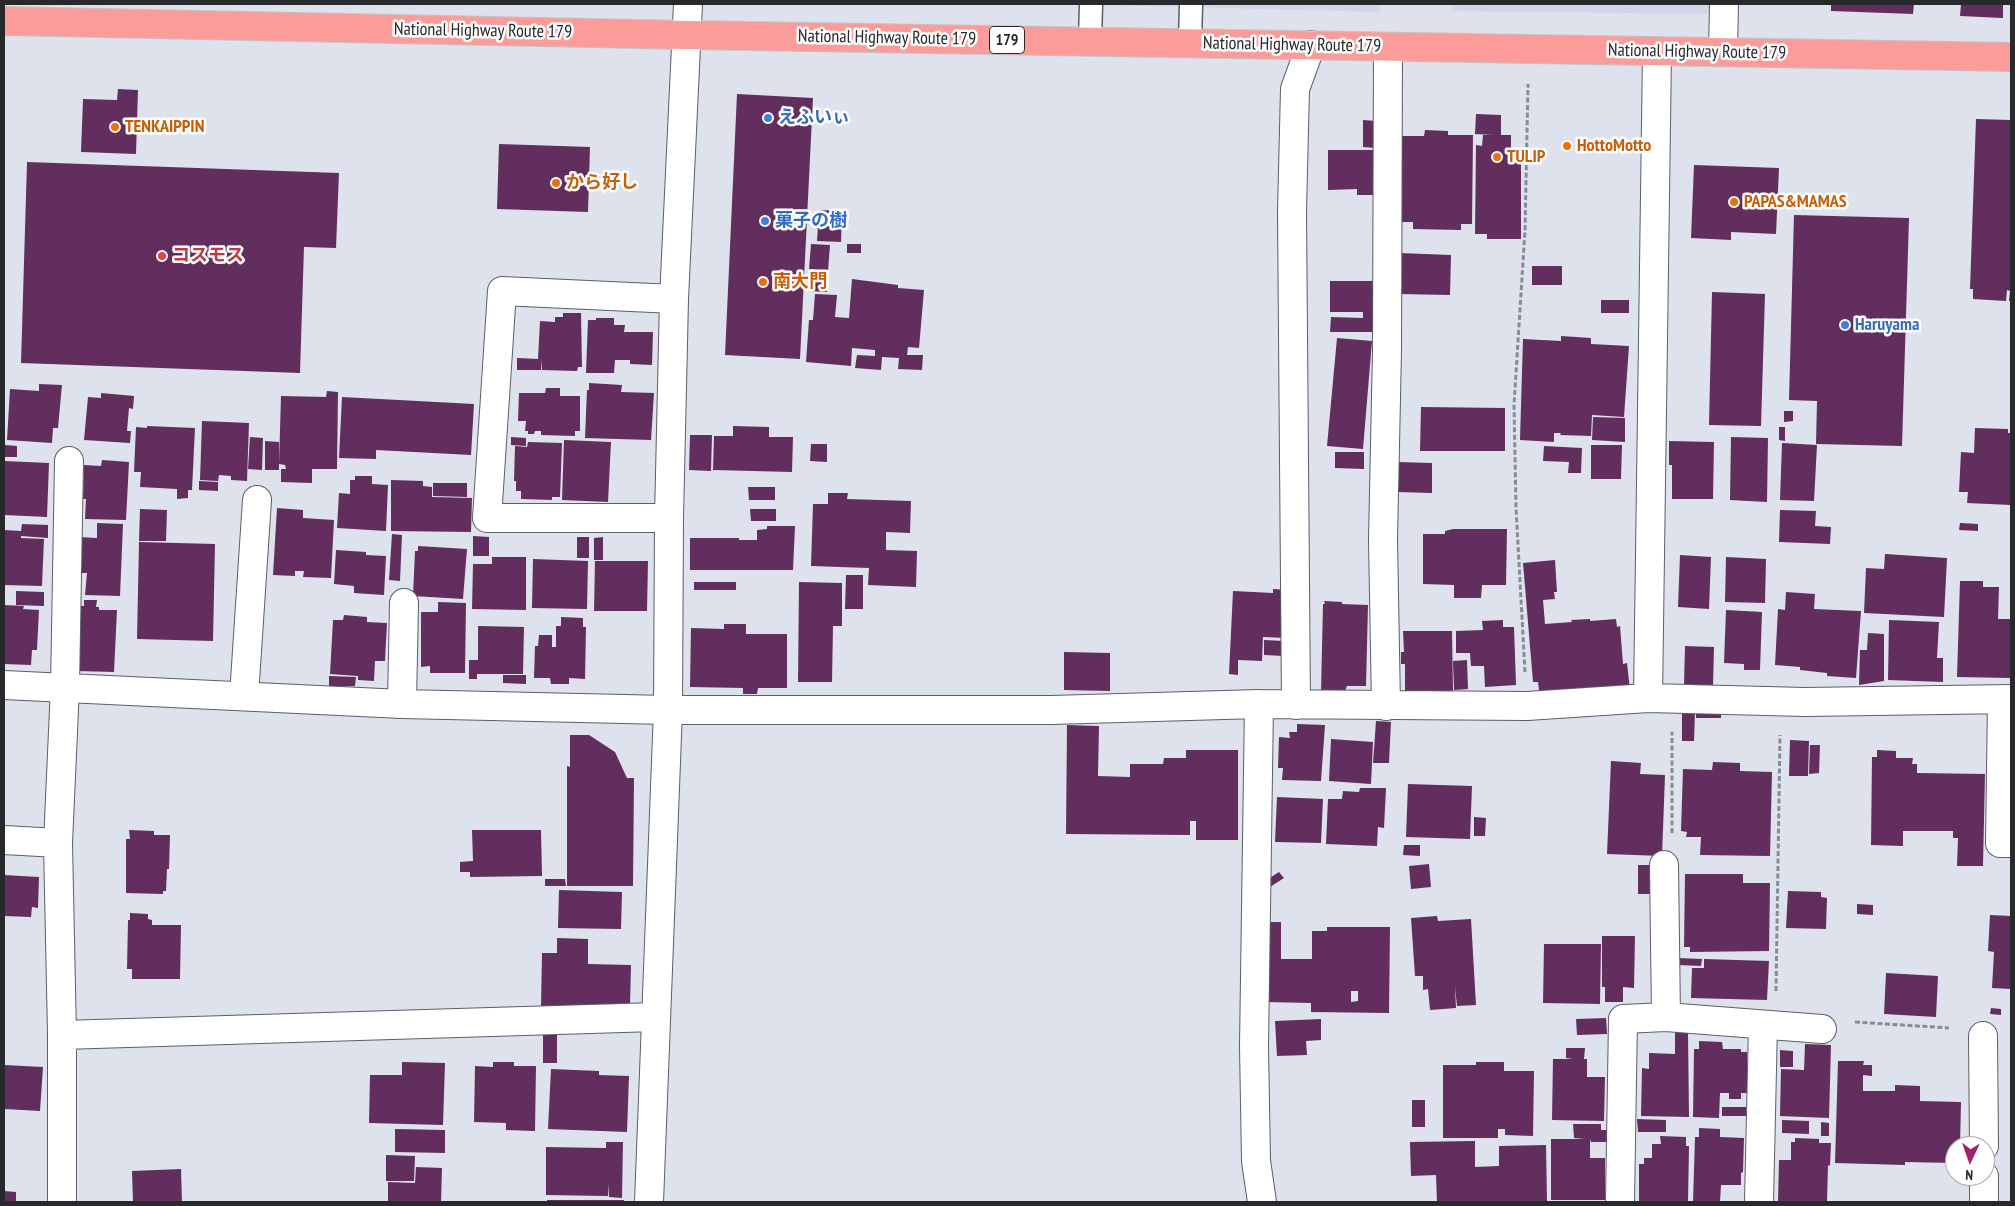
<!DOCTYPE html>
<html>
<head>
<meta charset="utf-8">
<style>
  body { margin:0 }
  #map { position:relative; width:2015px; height:1206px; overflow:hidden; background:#dee2ed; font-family:"PT Sans Narrow",sans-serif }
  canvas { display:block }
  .frame { position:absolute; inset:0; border:5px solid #28292d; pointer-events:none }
  .north { position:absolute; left:1945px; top:1136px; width:50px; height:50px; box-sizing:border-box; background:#fff; border:1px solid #a9a9ab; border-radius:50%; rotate:183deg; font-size:14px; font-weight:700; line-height:20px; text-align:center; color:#28292d }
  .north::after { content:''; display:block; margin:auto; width:18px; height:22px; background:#a3216f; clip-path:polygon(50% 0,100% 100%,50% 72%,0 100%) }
</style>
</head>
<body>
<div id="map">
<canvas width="2015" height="1206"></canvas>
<div class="frame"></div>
<div class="north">N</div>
</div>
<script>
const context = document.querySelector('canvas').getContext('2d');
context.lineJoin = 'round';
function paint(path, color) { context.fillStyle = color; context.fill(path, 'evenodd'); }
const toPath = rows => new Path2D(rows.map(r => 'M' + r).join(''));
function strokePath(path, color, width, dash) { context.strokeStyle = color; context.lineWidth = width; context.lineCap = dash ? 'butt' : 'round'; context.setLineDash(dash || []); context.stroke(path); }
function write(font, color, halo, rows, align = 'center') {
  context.font = font + ' "PT Sans Narrow","Noto Sans JP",sans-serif'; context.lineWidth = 5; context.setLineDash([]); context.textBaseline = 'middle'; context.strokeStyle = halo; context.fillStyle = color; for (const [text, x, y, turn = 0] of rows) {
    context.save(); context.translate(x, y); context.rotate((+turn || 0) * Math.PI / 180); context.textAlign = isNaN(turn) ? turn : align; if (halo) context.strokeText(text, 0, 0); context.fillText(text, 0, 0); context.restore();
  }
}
paint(toPath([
  [1060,4,1380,4,1380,12],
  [1452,4,1711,4,1711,14,1452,11]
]), '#d1d7e9');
paint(toPath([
  [1831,4,1914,4,1913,14,1831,11],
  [1961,4,2003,4,2003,18,1960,16],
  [118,89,138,90,136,154,81,152,83,99,117,100],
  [737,94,813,98,800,359,725,355],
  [1476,114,1501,115,1501,135,1511,135,1511,160,1521,160,1521,239,1487,239,1487,234,1475,234,1476,145,1482,146,1483,135,1493,135,1475,134],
  [1976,119,2011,120,2011,301,2009,301,2010,291,2007,290,2006,301,1973,299,1973,289,1970,289],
  [1363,120,1376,121,1375,148,1363,147],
  [1425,130,1448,131,1448,135,1473,135,1472,224,1461,224,1461,230,1413,229,1413,222,1399,222,1399,136,1424,136],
  [499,144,590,147,588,212,497,209],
  [1328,150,1376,150,1376,195,1357,195,1357,189,1328,190],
  [27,162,339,173,336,248,304,247,300,373,21,363],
  [1694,165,1779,168,1776,234,1731,232,1731,240,1691,238],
  [819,210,842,211,841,242,817,241],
  [1794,215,1909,218,1902,446,1816,444,1817,401,1789,400],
  [811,244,830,245,828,271,809,269],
  [847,244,861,244,861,253,847,253],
  [1399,253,1451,255,1450,295,1398,294],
  [1532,266,1562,266,1562,285,1532,285],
  [810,270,828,271,827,292,808,291],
  [852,279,898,285,898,288,924,290,919,348,908,347,907,355,923,355,922,370,898,369,899,358,882,357,881,370,855,368,857,355,875,356,875,350,852,348,851,366,806,362,809,320,813,320,815,294,837,295,835,317,849,318],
  [1330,281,1379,281,1378,332,1330,332,1331,317,1363,318,1363,312,1330,312],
  [1712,292,1765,294,1761,426,1709,425],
  [1601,300,1629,300,1629,313,1601,313],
  [563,313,581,313,582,367,578,367,577,371,542,370,541,359,541,370,517,370,517,358,538,359,540,321,555,322,555,317,563,317],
  [596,318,614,318,614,325,625,325,624,332,653,332,652,365,630,364,630,360,615,360,614,373,586,373,588,320,596,320],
  [1561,336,1591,338,1591,344,1629,346,1624,417,1592,415,1591,436,1560,435,1561,433,1554,433,1554,442,1520,440,1523,339,1561,341],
  [1337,338,1372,341,1363,449,1327,446],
  [589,383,622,385,621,392,654,393,651,440,585,438,587,390,589,390],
  [39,384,62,385,58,428,53,428,52,443,7,440,10,389,39,391],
  [546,388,560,388,560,396,580,396,580,431,575,431,575,436,541,435,541,431,535,431,534,434,528,434,528,431,525,431,526,421,518,421,519,393,545,393],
  [327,391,338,392,337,469,312,469,312,483,281,482,281,469,286,469,285,465,279,464,281,396,326,397],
  [101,393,134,396,133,409,129,408,127,431,131,431,130,443,84,440,88,397,101,398],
  [342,397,474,404,471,455,376,450,376,459,339,458],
  [1421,407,1505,408,1505,451,1420,451],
  [1784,411,1793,411,1793,421,1784,422],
  [1593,417,1625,418,1625,442,1592,440],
  [202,421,249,423,247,481,231,480,231,476,219,475,218,481,200,480],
  [147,426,195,428,192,490,188,490,188,498,177,499,177,489,140,487,141,472,134,472,136,427,147,428],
  [733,426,769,427,769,437,793,437,792,472,713,470,714,436,733,436],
  [1779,427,1785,427,1785,441,1779,440],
  [1975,428,2008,429,2008,433,2011,433,2011,505,1967,503,1968,492,1959,492,1961,452,1974,453],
  [690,435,712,435,711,471,689,470],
  [250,437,263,438,262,470,248,469],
  [511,437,526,438,526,446,511,445],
  [1731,437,1768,438,1767,502,1730,500],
  [564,440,611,442,608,502,562,500],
  [265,441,279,442,279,470,265,470],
  [1669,441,1714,442,1713,499,1672,499,1672,465,1669,465],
  [528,442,562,443,560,497,552,497,552,500,521,499,521,491,516,491,516,481,514,481,515,446,527,447],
  [1782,443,1817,445,1814,501,1780,500],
  [811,444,827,444,827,462,810,461],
  [5,445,17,446,17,457,5,457],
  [1591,445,1622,445,1621,479,1591,479],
  [1544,446,1582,448,1581,473,1568,473,1569,462,1543,461],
  [1335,452,1364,452,1364,469,1335,468],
  [102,460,129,462,126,520,85,519,86,499,83,499,84,465,101,466],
  [4,461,49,463,47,517,4,515],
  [1397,462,1432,463,1432,493,1397,492],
  [355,476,372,476,372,484,388,485,386,531,337,528,339,493,350,494,350,480,355,480],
  [391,480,423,481,423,486,432,487,432,497,472,498,471,532,391,531],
  [199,481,218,482,218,491,199,490],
  [433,483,467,483,467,497,433,496],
  [748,487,775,487,775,500,749,500],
  [828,493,848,493,847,499,911,501,910,533,886,532,886,550,917,551,916,587,868,585,869,568,811,566,813,504,828,504],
  [277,508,303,510,303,518,334,520,331,578,303,577,304,571,295,571,295,576,273,575],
  [140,509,167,510,166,541,139,541],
  [750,509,776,509,776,521,751,521],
  [1780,510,1816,511,1815,526,1831,527,1830,544,1779,542],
  [97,523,123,524,120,596,85,595,87,573,77,573,78,537,97,538],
  [1960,523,1978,524,1978,531,1959,530],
  [22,524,48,525,48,538,21,536,21,538,44,539,42,586,4,585,4,530,21,531],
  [767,526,795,526,793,570,690,570,690,538,739,538,739,540,757,540,757,530,767,529],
  [1453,529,1507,529,1506,585,1482,585,1481,598,1454,598,1454,585,1423,584,1423,534,1445,534,1445,531],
  [392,534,402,535,400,581,389,580],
  [473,536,489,537,489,556,473,556],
  [577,537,589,537,589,558,577,558],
  [603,537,603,560,594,560,594,538],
  [139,542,215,544,213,641,137,639],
  [418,546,467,549,463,599,413,596,415,551,418,551],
  [336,550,366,552,366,555,386,556,384,595,354,593,354,586,334,584],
  [1885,554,1947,558,1944,617,1864,613,1866,568,1884,569],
  [1680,555,1711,557,1709,609,1678,607],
  [492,557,526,557,526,610,472,609,473,564,492,564],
  [1726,557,1766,559,1765,603,1725,602],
  [533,559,588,561,587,609,532,608],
  [1555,560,1557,592,1554,592,1555,599,1543,600,1545,624,1572,622,1571,620,1590,619,1590,621,1616,619,1617,627,1620,626,1623,664,1627,663,1630,690,1540,697,1538,682,1533,682,1523,563],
  [595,561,648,561,647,611,594,611],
  [846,575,863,575,863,609,845,609],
  [1960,581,1983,581,1983,587,1999,587,1998,619,2011,619,2011,678,1957,677],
  [694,582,736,582,736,590,694,590],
  [799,582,842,583,842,626,833,626,832,682,798,682],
  [1273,589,1290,590,1287,638,1263,637,1262,661,1238,660,1238,675,1229,674,1233,591,1273,593],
  [16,591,44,592,44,606,16,605],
  [1786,592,1815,594,1814,609,1861,611,1856,678,1827,676,1827,673,1800,670,1800,667,1775,665,1778,609,1785,610],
  [84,600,97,600,96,607,99,607,99,610,117,610,114,672,77,671,80,606,84,606],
  [1324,601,1342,602,1342,604,1368,605,1366,686,1347,686,1344,693,1321,692,1323,604,1325,604],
  [438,602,466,603,465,673,430,673,430,666,421,667,421,612,438,612],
  [4,605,24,606,23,609,39,610,37,650,32,650,31,665,4,664],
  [1726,610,1762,612,1760,670,1744,670,1744,664,1724,663],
  [344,615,367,617,367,622,387,623,385,661,375,661,374,681,358,680,358,676,330,674,333,620,343,620],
  [561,617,583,618,583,627,586,627,585,679,569,678,569,684,551,684,550,678,534,678,535,646,538,646,539,635,552,635,552,647,556,647,556,626,561,626],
  [1503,620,1503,627,1514,627,1516,685,1485,687,1484,666,1471,666,1470,653,1456,653,1456,631,1483,630,1482,621],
  [1889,620,1939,622,1937,658,1943,658,1943,682,1888,680],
  [724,624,746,624,746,634,787,634,787,688,758,688,757,694,743,694,743,688,690,687,691,628,724,629],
  [478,626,524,627,523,674,477,674,477,679,469,679,469,660,478,660],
  [1403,631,1452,631,1453,691,1405,692,1405,664,1401,664,1401,652,1404,652],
  [1868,633,1884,634,1884,681,1859,685,1860,650,1867,650],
  [1264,640,1284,641,1284,656,1264,655],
  [1685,646,1714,647,1713,686,1684,685],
  [1064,652,1110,653,1110,691,1064,690],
  [1467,660,1468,689,1454,690,1453,661],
  [503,675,526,675,526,684,503,683],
  [329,676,356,677,355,686,329,687],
  [1696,708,1721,708,1721,718,1696,718],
  [1682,713,1695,713,1694,741,1682,741],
  [1376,721,1391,722,1389,763,1373,763],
  [1297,724,1325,725,1321,781,1282,780,1283,768,1278,768,1279,737,1290,738,1289,732,1297,732],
  [1067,725,1099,726,1098,776,1130,777,1130,764,1163,764,1164,758,1186,758,1186,750,1238,750,1238,840,1196,840,1196,821,1190,821,1190,835,1066,834],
  [570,735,589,735,615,752,627,778,634,778,633,886,567,886,567,766,570,767],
  [1331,739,1373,742,1371,784,1329,781],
  [1790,740,1809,741,1808,776,1789,776],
  [1810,745,1820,745,1819,773,1809,774],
  [1877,750,1896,751,1896,758,1913,758,1912,764,1917,764,1917,773,1985,774,1983,866,1957,866,1958,838,1953,838,1953,831,1903,831,1903,846,1871,845,1872,757,1877,757],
  [1611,761,1641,763,1640,774,1665,775,1662,856,1607,854],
  [1713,762,1740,763,1740,771,1772,772,1770,856,1700,855,1701,837,1686,837,1687,832,1681,831,1683,769,1712,770],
  [1408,784,1472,786,1470,839,1406,837],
  [1360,788,1386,788,1384,828,1378,827,1377,846,1326,844,1328,799,1342,799,1343,791,1359,792],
  [1277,797,1323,799,1321,843,1275,842],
  [1474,817,1486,818,1485,836,1474,836],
  [129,830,154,831,154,835,170,835,169,869,167,869,166,891,163,891,163,894,126,893,126,839,130,839],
  [472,830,541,830,542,876,470,877,470,872,460,872,460,862,473,861],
  [1404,845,1420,845,1420,856,1403,855],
  [1429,864,1431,887,1411,889,1409,866],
  [1638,865,1651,865,1650,894,1638,894],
  [1279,872,1284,878,1270,887,1265,881],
  [1685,874,1743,874,1743,883,1770,883,1769,951,1690,952,1690,947,1684,947],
  [4,875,39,877,38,908,32,907,31,917,4,916],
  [545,879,565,879,566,886,545,886],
  [559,890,622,892,621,929,558,928],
  [1788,891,1821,892,1821,897,1827,898,1826,929,1786,928],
  [1857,904,1873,905,1873,915,1857,914],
  [130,913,148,914,148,919,152,920,152,925,181,925,180,979,132,979,132,969,127,969,128,920,130,920],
  [1990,915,2011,916,2011,989,1992,988,1994,952,1988,951],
  [1437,916,1438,921,1471,919,1476,1005,1457,1006,1455,987,1456,1008,1430,1010,1428,989,1423,990,1423,976,1415,976,1411,918],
  [1266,922,1281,922,1281,959,1312,959,1312,931,1327,931,1327,927,1390,927,1389,1013,1311,1012,1311,1003,1266,1002],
  [1351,991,1358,991,1358,1001,1351,1002],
  [1602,936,1635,936,1634,988,1623,987,1623,1002,1605,1002,1605,987,1602,987],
  [557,938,588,939,588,964,631,965,630,1007,541,1007,542,953,557,953],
  [1544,944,1601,944,1600,1004,1543,1003],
  [1678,958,1702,959,1701,966,1678,965],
  [1704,959,1769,961,1767,1000,1691,998,1692,968,1704,968],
  [1886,973,1938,976,1936,1017,1884,1014],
  [1991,1008,2001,1009,2001,1015,1990,1014],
  [1606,1018,1607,1034,1577,1035,1576,1019],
  [1321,1019,1321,1040,1306,1041,1307,1055,1277,1056,1275,1021],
  [1675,1032,1688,1032,1689,1117,1641,1116,1642,1068,1649,1069,1649,1053,1675,1054],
  [543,1035,557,1035,557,1063,543,1063],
  [1699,1041,1722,1042,1723,1049,1741,1049,1741,1052,1747,1052,1747,1093,1741,1093,1741,1099,1729,1099,1729,1093,1720,1093,1719,1118,1693,1117,1694,1049,1699,1049],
  [1805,1044,1831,1045,1829,1118,1780,1116,1781,1069,1804,1070],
  [1566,1048,1585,1048,1584,1059,1587,1059,1587,1077,1605,1077,1604,1121,1552,1120,1553,1059,1573,1059,1566,1058],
  [1780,1050,1793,1051,1793,1067,1780,1067],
  [1838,1061,1864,1061,1863,1065,1872,1065,1872,1076,1863,1075,1863,1091,1895,1091,1895,1085,1920,1086,1920,1101,1961,1102,1960,1146,1955,1146,1955,1163,1905,1162,1905,1165,1835,1163],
  [402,1062,445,1063,443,1125,369,1123,370,1075,402,1075],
  [493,1062,514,1062,514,1066,536,1066,535,1131,506,1130,506,1123,474,1122,475,1066,493,1067],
  [1476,1062,1504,1062,1504,1071,1534,1071,1533,1136,1505,1135,1505,1129,1498,1129,1498,1138,1443,1138,1443,1065,1476,1065],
  [4,1065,43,1067,40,1111,4,1109],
  [551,1069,599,1071,599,1075,629,1076,627,1132,548,1129],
  [1412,1100,1425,1100,1425,1127,1412,1127],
  [1722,1107,1746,1107,1746,1116,1722,1116],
  [1637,1119,1666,1120,1666,1132,1638,1132],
  [1782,1120,1809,1121,1809,1134,1782,1133],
  [1821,1122,1829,1123,1829,1136,1821,1136],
  [1573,1124,1601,1124,1601,1130,1608,1130,1608,1142,1591,1142,1590,1139,1590,1158,1605,1158,1605,1200,1551,1200,1551,1139,1585,1139,1574,1138],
  [1699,1128,1720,1129,1720,1137,1744,1138,1743,1172,1741,1173,1741,1185,1721,1185,1720,1202,1693,1202,1695,1137,1699,1137],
  [395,1129,445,1130,445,1153,395,1152],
  [1660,1136,1686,1137,1686,1146,1689,1146,1688,1202,1639,1202,1639,1164,1644,1164,1644,1158,1652,1158,1652,1144,1661,1144],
  [1795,1138,1819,1139,1819,1143,1831,1143,1830,1166,1828,1165,1827,1202,1778,1202,1779,1160,1791,1160,1791,1142,1795,1142],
  [1475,1141,1475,1167,1499,1166,1499,1146,1546,1145,1547,1201,1437,1202,1436,1175,1411,1176,1410,1142],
  [606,1142,623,1142,622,1198,609,1197,608,1183,608,1196,546,1195,546,1147,606,1148],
  [386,1155,415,1156,414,1181,386,1181],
  [416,1167,442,1168,441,1202,388,1202,388,1182,415,1183],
  [181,1169,182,1202,133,1202,132,1171],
  [4,1191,16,1192,16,1202,4,1202],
  [547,1200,624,1200,624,1202,547,1202]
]), '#612e5e');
const lane = toPath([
  [1090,41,1091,4],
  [1190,42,1191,4]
]);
const street = toPath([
  [1723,52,1724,4],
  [669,518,487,518,502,291,674,299],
  [4,685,402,704,668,710,1051,710,1259,704,1527,706,1648,698,1805,702,2011,699],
  [244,696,257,500],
  [1648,698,1657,52],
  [2002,700,2000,843,2011,843],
  [402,704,404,603],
  [1259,704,1254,1046,1256,1161,1262,1202],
  [1296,705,1292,211,1295,89,1311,45],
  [1386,706,1383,539,1387,351,1388,47],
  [4,840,58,843],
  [1664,865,1666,1017],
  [62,1035,656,1017],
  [1983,1036,1984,1146],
  [1984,1176,1984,1202],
  [62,1202,62,1035,58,843,65,687,69,461],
  [649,1202,668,710,669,518,674,299,688,4],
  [1620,1202,1623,1019,1666,1017,1822,1029],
  [1759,1202,1763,1025]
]);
const highway = toPath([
  [4,21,687,35,2011,57]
]);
strokePath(lane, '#5b5e68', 25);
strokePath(street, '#5b5e68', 30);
strokePath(highway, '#c3c3c4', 30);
strokePath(toPath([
  [1525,672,1516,508,1514,405,1525,230,1528,84],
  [1672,833,1672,732],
  [1776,991,1780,735],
  [1855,1022,1949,1028]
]), '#898b93', 3, [5, 2.5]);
strokePath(lane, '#fff', 22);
strokePath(street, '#fff', 28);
strokePath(highway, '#fc9c9a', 28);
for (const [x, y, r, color] of [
  [768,118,5,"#3f7fe0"],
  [115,127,5,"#e8710a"],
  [1567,146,5,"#e8710a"],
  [1497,157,5,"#e8710a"],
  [556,183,5,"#e8710a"],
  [1734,202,5,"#e8710a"],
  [765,221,5,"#3f7fe0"],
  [162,256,5,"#e0444e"],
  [763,282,5,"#e8710a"],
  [1845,325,5,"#3f7fe0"]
]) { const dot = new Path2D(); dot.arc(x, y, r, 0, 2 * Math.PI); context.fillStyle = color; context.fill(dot); strokePath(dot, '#fff', 2); }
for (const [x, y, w] of [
  [1007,40,35]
]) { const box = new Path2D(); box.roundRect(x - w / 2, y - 13.5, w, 27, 4); context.fillStyle = '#fff'; context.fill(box); strokePath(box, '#28292d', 1); }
write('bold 16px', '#28292d', null, [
  ["179",1007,40]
]);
write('18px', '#28292d', '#fff', [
  ["National Highway Route 179",483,31,1],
  ["National Highway Route 179",887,38,1],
  ["National Highway Route 179",1292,45,1],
  ["National Highway Route 179",1697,52,1]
]);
write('bold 18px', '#366cbe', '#fff', [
  ["えふいぃ",778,118],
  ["菓子の樹",775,221],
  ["Haruyama",1855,325]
], 'left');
write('bold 18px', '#c56008', '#fff', [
  ["TENKAIPPIN",125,127],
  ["HottoMotto",1577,146],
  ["TULIP",1507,157],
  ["から好し",566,183],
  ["PAPAS&MAMAS",1744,202],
  ["南大門",773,282]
], 'left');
write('bold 18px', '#be3a42', '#fff', [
  ["コスモス",172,256]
], 'left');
</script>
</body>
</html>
